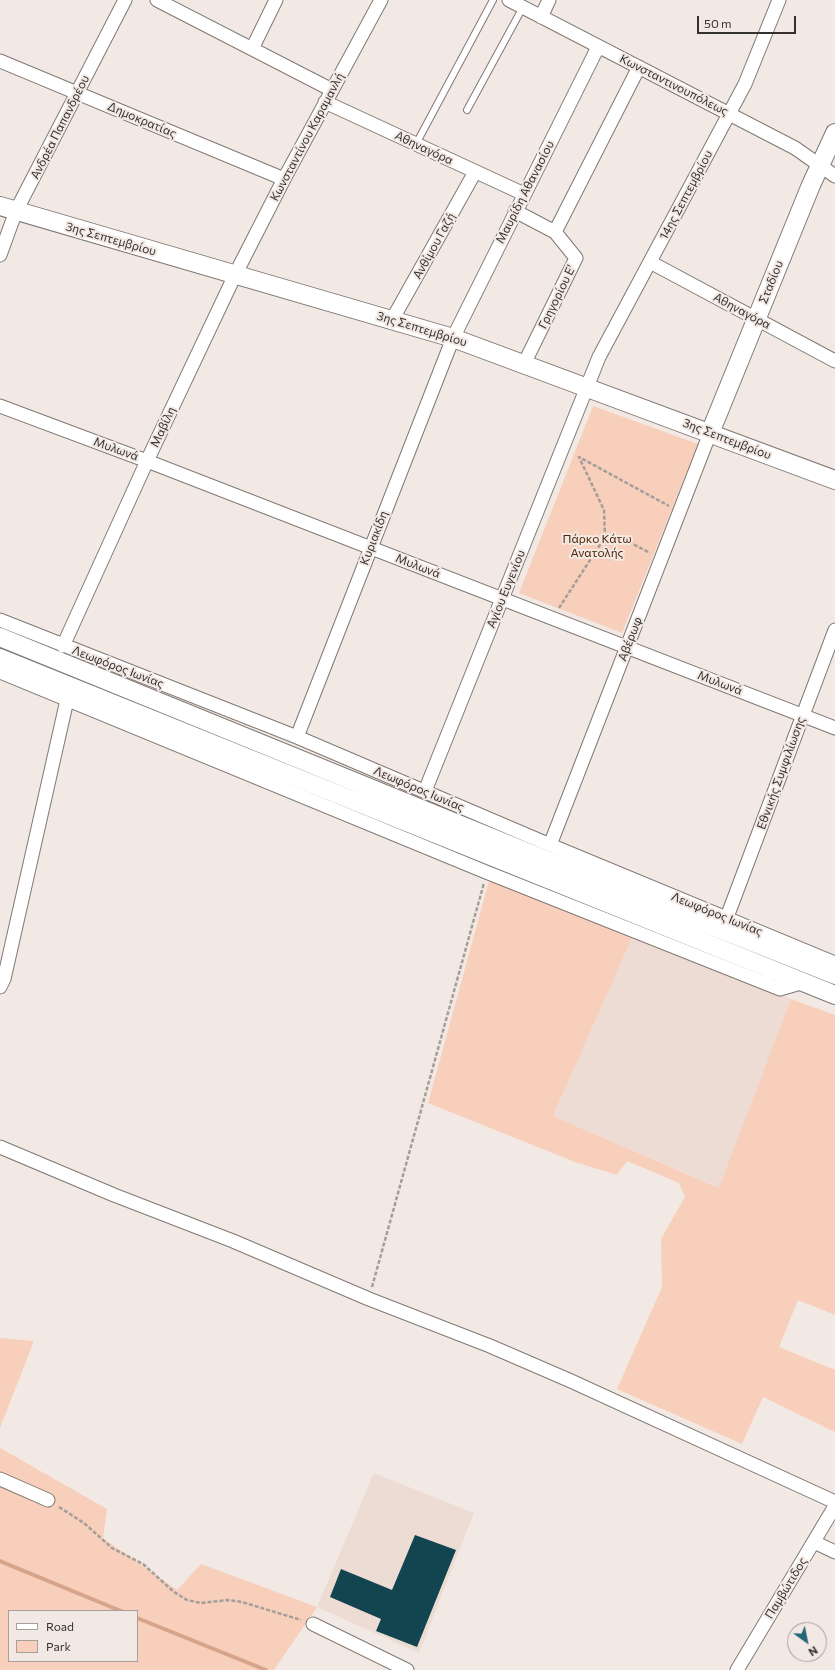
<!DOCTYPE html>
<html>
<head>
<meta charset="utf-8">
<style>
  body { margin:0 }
  #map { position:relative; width:835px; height:1670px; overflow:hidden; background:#f2e9e4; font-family:Commissioner,sans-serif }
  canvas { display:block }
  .legend { position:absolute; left:8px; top:1610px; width:130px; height:52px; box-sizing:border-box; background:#f2e9e4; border:1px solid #a69f9c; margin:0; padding:5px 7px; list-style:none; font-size:12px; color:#34312f }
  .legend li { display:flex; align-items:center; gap:8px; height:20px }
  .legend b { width:20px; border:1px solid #a69f9c }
  .north { position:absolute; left:787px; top:1622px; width:40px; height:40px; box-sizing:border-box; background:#f2e9e4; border:1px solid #a69f9c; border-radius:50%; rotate:147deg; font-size:11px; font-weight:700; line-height:16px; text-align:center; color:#34312f }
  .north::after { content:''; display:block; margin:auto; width:14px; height:18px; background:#206576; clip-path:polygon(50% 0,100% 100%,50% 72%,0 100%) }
  .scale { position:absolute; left:697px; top:16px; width:99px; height:18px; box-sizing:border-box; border:2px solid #34312f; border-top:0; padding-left:5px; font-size:12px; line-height:14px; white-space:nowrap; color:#34312f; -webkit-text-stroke:3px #f2e9e4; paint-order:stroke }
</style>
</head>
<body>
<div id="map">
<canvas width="835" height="1670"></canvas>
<ul class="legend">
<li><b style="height:5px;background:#fff"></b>Road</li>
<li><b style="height:11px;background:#f8cfba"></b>Park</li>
</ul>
<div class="north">N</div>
<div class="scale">50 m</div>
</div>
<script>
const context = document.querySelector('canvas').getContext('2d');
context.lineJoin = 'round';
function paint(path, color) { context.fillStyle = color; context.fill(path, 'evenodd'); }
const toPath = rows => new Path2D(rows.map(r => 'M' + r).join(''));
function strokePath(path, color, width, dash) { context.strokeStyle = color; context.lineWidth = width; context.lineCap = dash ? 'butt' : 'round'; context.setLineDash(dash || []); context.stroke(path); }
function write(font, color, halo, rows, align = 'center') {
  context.font = font + ' Commissioner,sans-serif'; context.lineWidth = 4; context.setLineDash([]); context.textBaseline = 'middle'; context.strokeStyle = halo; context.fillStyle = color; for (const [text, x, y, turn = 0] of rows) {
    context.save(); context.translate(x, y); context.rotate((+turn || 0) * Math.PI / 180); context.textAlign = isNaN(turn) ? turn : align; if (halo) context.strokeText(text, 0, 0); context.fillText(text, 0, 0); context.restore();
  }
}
paint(toPath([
  [633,936,791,999,720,1188,553,1116],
  [374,1473,474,1513,419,1653,317,1607]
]), '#eddcd3');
paint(toPath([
  [593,406,698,444,622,633,519,593],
  [490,877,633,936,553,1116,719,1188,791,999,835,1015,835,1315,798,1300,779,1347,835,1370,835,1432,763,1397,742,1444,617,1389,662,1287,661,1239,685,1197,679,1183,627,1161,617,1175,575,1162,428,1103],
  [0,1338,34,1341,0,1428],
  [0,1448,107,1509,103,1538,177,1590,201,1564,317,1607,274,1670,0,1670],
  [9,1611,137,1611,137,1661,9,1661]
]), '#f8cfba');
strokePath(toPath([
  [0,1561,121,1611],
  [137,1618,266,1670]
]), '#d6a48a', 4);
paint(toPath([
  [415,1535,456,1550,417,1647,376,1631,381,1619,330,1597,341,1569,392,1590]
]), '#134551');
const lane = toPath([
  [467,110,523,7],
  [416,144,493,0]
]);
const street = toPath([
  [157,0,332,90],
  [509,0,795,148,835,176],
  [541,17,549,0],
  [252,49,276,0],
  [0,61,284,179],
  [325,102,524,194],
  [515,211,555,232,576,258,524,364],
  [555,232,639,67],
  [0,255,16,211,125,0],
  [650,262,835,361],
  [392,320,475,172],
  [0,406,147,461,835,728],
  [0,620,297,737,550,845,835,963],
  [63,646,147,461,235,275,284,179,381,0],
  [0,672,486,872,780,989,804,982],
  [297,737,453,338,598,47],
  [425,791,599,357,745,84,779,0],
  [550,845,710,433],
  [727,917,835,630],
  [0,987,4,979,67,700],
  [0,1147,114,1195,233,1241,369,1299,490,1346,571,1381,835,1502],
  [0,1479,48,1500],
  [814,1542,835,1552],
  [313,1624,407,1670],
  [737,1670,835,1506]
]);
const secondary = toPath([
  [0,206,453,338,835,480],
  [710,433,811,185,835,133],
  [0,637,544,859,835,975],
  [0,658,835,995]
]);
strokePath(lane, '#807873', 8);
strokePath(street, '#807873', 15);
strokePath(secondary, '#807873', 20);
strokePath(toPath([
  [605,537,629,542,650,553],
  [559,608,605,537,604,510,579,457,669,506],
  [372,1287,484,883],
  [59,1507,84,1523,112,1548,143,1564,174,1592,187,1600,201,1603,228,1600,242,1602,301,1620]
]), '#a49e9a', 2.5, [4, 2]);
strokePath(lane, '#fff', 6);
strokePath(street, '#fff', 13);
strokePath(secondary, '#fff', 18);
write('12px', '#34312f', '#f2e9e4', [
  ["Κωνσταντινουπόλεως",674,85,27],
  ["Δημοκρατίας",142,120,23],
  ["Ανδρέα Παπανδρέου",60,127,-63],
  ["Κωνσταντίνου Καραμανλή",307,137,-62],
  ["Αθηναγόρα",424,148,25],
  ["Μαυρίδη Αθανασίου",525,192,-63],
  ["14ης Σεπτεμβρίου",686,195,-62],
  ["3ης Σεπτεμβρίου",111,239,16],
  ["Ανθίμου Γαζή",434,246,-61],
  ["Σταδίου",771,282,-68],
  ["Γρηγορίου Ε'",557,297,-64],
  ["Αθηναγόρα",742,311,28],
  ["3ης Σεπτεμβρίου",422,329,17],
  ["Μαβίλη",163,427,-65],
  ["3ης Σεπτεμβρίου",727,439,21],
  ["Μυλωνά",116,449,20],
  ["Κυριακίδη",374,538,-69],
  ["Μυλωνά",418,566,21],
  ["Αγίου Ευγενίου",506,589,-68],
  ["Αβέρωφ",630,639,-69],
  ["Λεωφόρος Ιωνίας",118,667,21],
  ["Μυλωνά",720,683,21],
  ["Εθνικής Συμφιλίωσης",781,773,-70],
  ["Λεωφόρος Ιωνίας",419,789,23],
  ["Λεωφόρος Ιωνίας",717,914,22],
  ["Παμβώτιδος",786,1588,-59]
]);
write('12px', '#512304', '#f2e9e4', [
  ["Πάρκο Κάτω",597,539],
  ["Ανατολής",597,553]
]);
</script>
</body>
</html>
